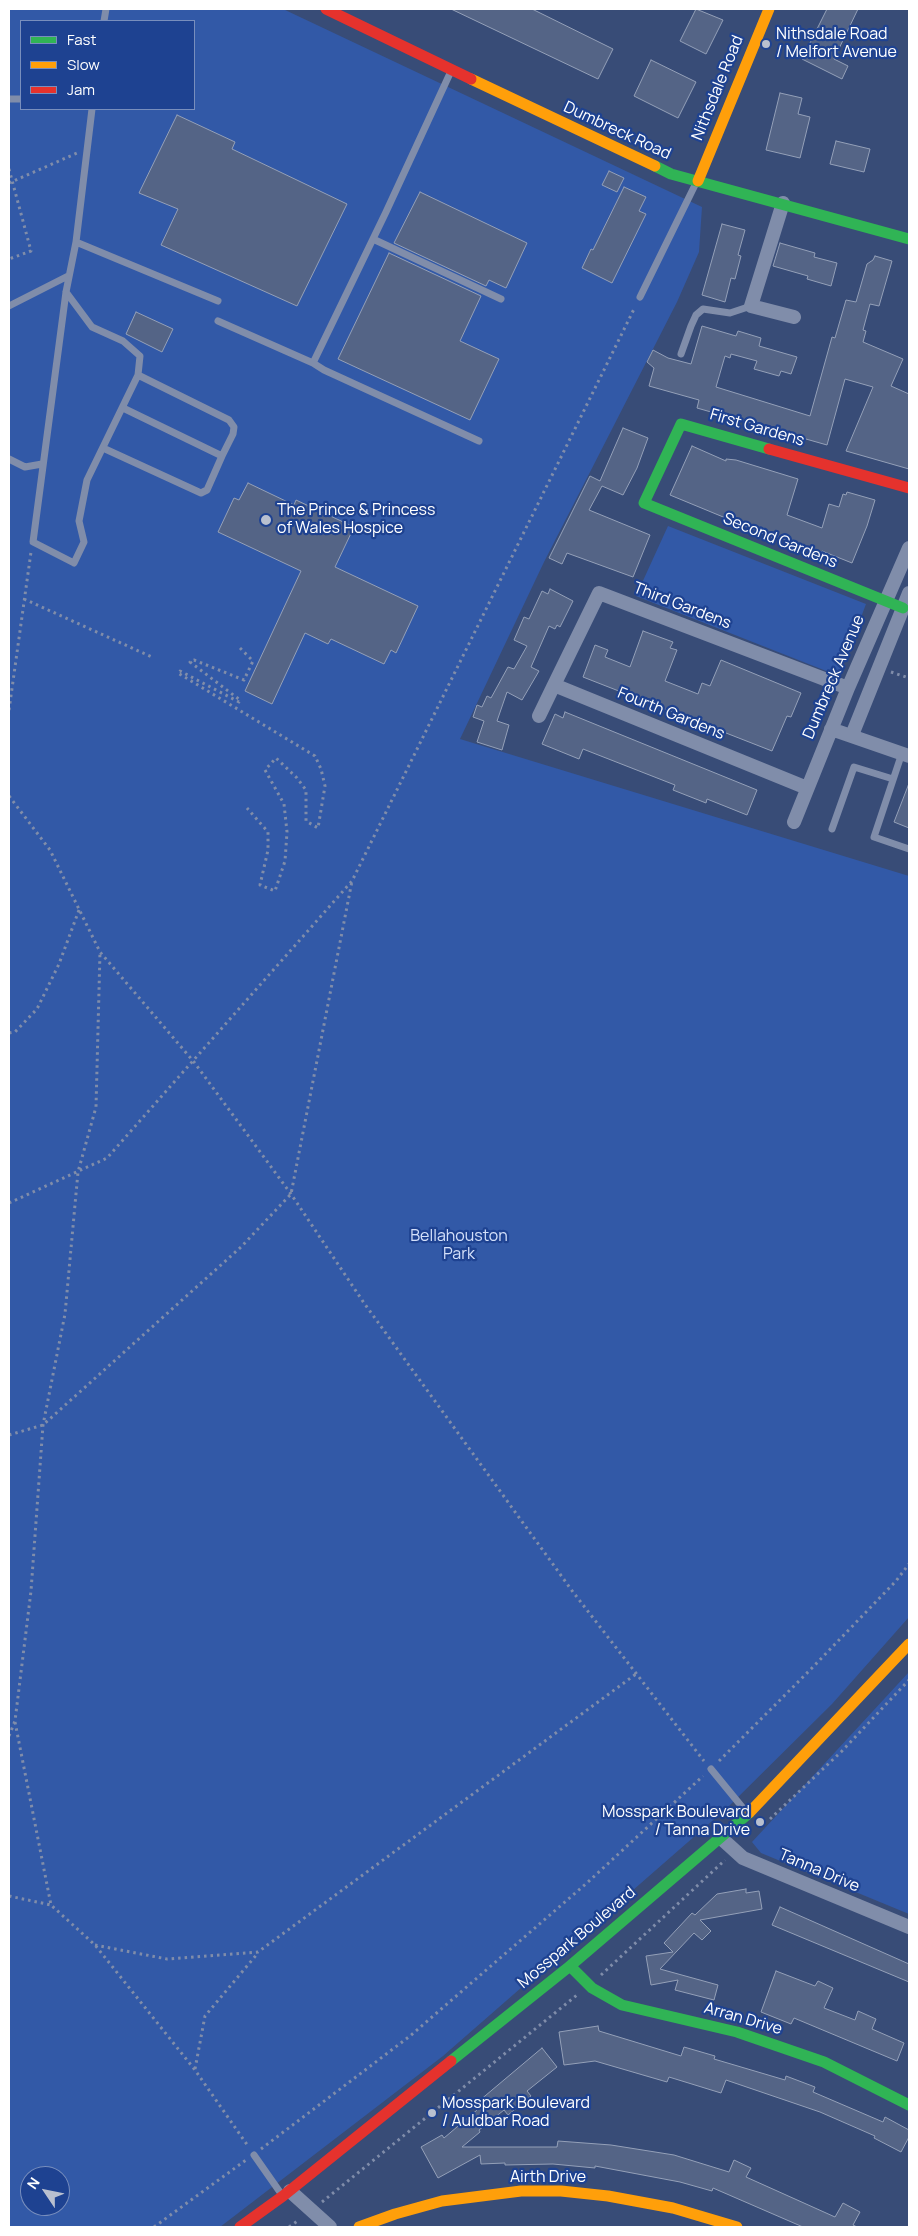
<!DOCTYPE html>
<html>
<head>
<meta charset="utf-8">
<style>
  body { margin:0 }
  #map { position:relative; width:918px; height:2236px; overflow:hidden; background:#384c77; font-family:Manrope,sans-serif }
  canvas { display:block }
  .frame { position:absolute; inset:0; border:10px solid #fff; pointer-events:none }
  .legend { position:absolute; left:20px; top:20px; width:175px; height:90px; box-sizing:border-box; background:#1e4291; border:1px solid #788ebd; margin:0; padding:6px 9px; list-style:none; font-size:15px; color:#fff }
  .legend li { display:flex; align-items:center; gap:10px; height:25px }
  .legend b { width:25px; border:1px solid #788ebd }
  .north { position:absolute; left:20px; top:2166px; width:50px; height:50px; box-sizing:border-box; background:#1e4291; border:1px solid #788ebd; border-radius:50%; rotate:304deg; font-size:14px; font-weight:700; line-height:20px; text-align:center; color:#fff }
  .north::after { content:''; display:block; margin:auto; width:18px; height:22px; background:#b9c0cf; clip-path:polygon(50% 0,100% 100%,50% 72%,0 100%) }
</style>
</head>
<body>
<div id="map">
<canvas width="918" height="2236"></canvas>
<div class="frame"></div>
<ul class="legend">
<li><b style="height:6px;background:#30b455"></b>Fast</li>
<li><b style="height:6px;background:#ff9f0a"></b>Slow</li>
<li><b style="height:6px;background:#e5322d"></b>Jam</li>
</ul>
<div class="north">N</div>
</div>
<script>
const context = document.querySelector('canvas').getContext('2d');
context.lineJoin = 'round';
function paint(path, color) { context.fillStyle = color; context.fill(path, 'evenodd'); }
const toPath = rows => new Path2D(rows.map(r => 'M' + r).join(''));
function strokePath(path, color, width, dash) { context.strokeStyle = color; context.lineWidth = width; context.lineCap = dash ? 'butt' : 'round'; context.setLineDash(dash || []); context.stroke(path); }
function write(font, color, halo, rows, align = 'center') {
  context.font = font + ' Manrope,sans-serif'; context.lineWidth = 4.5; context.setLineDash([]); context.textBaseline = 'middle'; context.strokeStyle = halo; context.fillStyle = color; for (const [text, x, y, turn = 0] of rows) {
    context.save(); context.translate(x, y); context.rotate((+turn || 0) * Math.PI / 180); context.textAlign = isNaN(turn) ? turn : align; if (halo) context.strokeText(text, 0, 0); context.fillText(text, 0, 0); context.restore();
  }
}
paint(toPath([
  [9,9,283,9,702,207,699,252,677,302,544,562,460,739,909,876,909,1617,832,1704,727,1808,443,2056,220,2227,9,2227],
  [21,21,194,21,194,109,21,109],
  [30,2176,60,2176,60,2206,30,2206],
  [668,526,866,604,839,676,636,596],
  [909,1672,909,1914,761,1853,752,1842]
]), '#3259a7');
const building = toPath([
  [451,9,532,9,613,49,598,79,451,9],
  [696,9,723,20,706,54,680,41,696,9],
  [827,9,858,9,834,59,848,66,842,79,802,59,827,9],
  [651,60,696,82,678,118,634,96,651,60],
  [780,93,802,98,798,114,810,117,800,158,766,150,780,93],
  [177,115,235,142,232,149,347,204,297,306,161,245,178,209,139,193,177,115],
  [836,141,870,149,864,172,830,164,836,141],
  [609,171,624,178,617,192,602,185,609,171],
  [624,187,646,197,639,211,646,214,612,283,582,268,591,249,593,250,624,187],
  [420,192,527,243,506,288,489,280,486,286,394,243,420,192],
  [722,224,745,230,738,255,741,256,735,279,731,278,725,302,702,295,722,224],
  [780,243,815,253,814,257,837,263,831,286,807,279,808,276,773,266,780,243],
  [389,253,481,296,460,341,499,359,470,420,338,359,389,253],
  [875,256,892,261,879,306,870,304,863,330,866,331,863,342,903,359,891,386,909,394,909,469,846,451,873,387,845,379,827,445,697,408,699,400,649,386,654,368,647,362,653,350,668,358,691,364,702,326,736,336,738,331,761,338,759,346,797,357,791,374,781,371,779,376,754,369,757,361,731,354,730,358,725,356,716,387,810,416,832,337,835,338,846,300,856,302,867,264,873,260,875,256],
  [136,312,173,329,162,352,126,334,136,312],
  [623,428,648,438,637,468,623,495,602,486,589,510,650,535,633,577,567,553,562,564,549,558,590,476,600,481,623,428],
  [692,446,726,461,726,459,736,460,798,479,787,515,822,528,829,504,839,507,843,494,846,495,847,492,875,500,867,526,852,563,822,551,821,553,775,536,774,538,670,495,692,446],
  [248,483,294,505,296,500,354,527,335,567,418,606,396,653,391,650,384,664,331,639,328,644,305,633,272,704,245,691,301,571,218,532,234,498,239,500,248,483],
  [550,589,573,601,560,627,557,625,555,629,549,626,531,667,539,671,522,700,507,692,497,721,509,725,502,750,477,742,484,721,473,717,477,705,482,707,487,696,491,698,508,667,514,669,527,646,514,640,524,617,529,619,542,591,548,594,550,589],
  [643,631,673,642,670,648,677,650,665,681,698,694,702,683,710,686,721,660,801,693,791,717,787,716,772,751,583,677,595,645,608,650,605,657,630,667,643,631],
  [565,712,757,790,747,815,707,799,706,803,673,790,675,785,583,749,579,759,542,744,555,714,563,718,565,712],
  [908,786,909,787,909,828,894,822,908,786],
  [746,1889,746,1893,759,1891,762,1909,700,1920,711,1931,702,1940,694,1933,660,1969,718,1985,714,2000,675,1990,678,1980,651,1985,646,1956,673,1952,664,1943,692,1913,695,1915,717,1894,746,1889],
  [780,1907,909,1964,909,1982,772,1925,780,1907],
  [776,1971,815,1986,818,1981,833,1988,824,2008,855,2020,858,2011,876,2019,872,2029,904,2043,897,2061,794,2018,791,2024,761,2012,776,1971],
  [598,2026,599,2031,681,2056,684,2047,715,2056,714,2059,785,2080,786,2076,815,2087,813,2092,883,2122,885,2117,909,2130,909,2137,901,2152,874,2138,875,2136,820,2112,726,2080,721,2093,669,2077,667,2082,595,2061,564,2065,559,2032,598,2026],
  [542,2048,557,2067,527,2091,531,2096,508,2115,504,2110,479,2130,480,2132,462,2147,557,2147,558,2141,611,2145,674,2155,729,2172,734,2160,751,2168,746,2177,835,2217,843,2203,860,2212,853,2225,857,2227,803,2227,713,2188,712,2191,680,2182,595,2166,595,2168,553,2164,505,2165,505,2163,481,2164,480,2155,438,2178,421,2147,442,2135,444,2138,477,2110,473,2106,542,2048]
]);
paint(building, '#546486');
strokePath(building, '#94a0b8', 1);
strokePath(toPath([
  [9,169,31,251,9,259],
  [9,183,77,153],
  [24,599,154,658],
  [240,648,253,661,244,680,194,660,190,662,240,700,239,702,180,671,178,673,315,756,321,769,325,786,318,828,306,821,306,790,297,778,276,758,265,770,284,804,287,832,285,861,275,891,260,885,268,850,268,832,247,808],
  [891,672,909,678],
  [9,710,31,552],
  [9,796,50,850,100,952,194,1062,291,1194,364,1303,573,1592,704,1761],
  [9,1033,15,1032,37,1009,59,964,79,910],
  [9,1203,107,1158,352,881,635,307],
  [9,1435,43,1425,241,1247,291,1194,352,881],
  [15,1722,51,1905,95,1945,195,2070,248,2146],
  [9,1736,15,1721,31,1591,43,1425,65,1314,78,1172,96,1107,100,952],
  [719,1761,811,1669,896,1581,909,1564],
  [770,1819,842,1751,909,1680],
  [9,1896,51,1905],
  [95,1945,167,1959,258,1952,636,1674],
  [601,1975,725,1860],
  [195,2069,205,2016,258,1953],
  [261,2149,410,2036,588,1882,703,1776],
  [322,2202,577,1995],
  [154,2227,246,2160],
  [289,2227,299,2220]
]), '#808daa', 3, [2.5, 4]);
strokePath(toPath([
  [104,21,106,9],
  [9,99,21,99],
  [373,239,501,299],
  [76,242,218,301],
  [66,292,92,327,123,341,140,356,138,375,87,480,79,521,84,542,74,563,33,542,66,292,76,242,92,109],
  [640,297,696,183],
  [9,306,68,276],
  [218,321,313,363,386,212,452,69],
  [681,354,691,326,696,315,703,309,730,313,751,306],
  [313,363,324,370,479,441],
  [123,408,222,456],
  [103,448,201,493,207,490,222,456,233,434,234,427,229,420,138,375],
  [9,459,25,467,42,464],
  [902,753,874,837,909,849],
  [832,829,854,767,893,779],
  [711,1769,747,1813],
  [254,2155,282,2195]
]), '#808daa', 7);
strokePath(toPath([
  [783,203,751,306,794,317],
  [554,685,599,593,848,688],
  [539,716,554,685,807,788],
  [831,729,909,756],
  [852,735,909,593],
  [794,822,848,688,909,548],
  [721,1838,743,1858,909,1927],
  [290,2191,330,2227]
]), '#808daa', 14);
strokePath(toPath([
  [655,166,671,174,909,239],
  [769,449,681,424,644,503,903,608],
  [570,1966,592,1988,622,2005,737,2032,824,2062,909,2105],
  [451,2061,570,1966,749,1813]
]), '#30b455', 11);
strokePath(toPath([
  [471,79,655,166],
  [698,181,769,9],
  [749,1813,909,1644],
  [359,2227,395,2214,442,2201,521,2191,561,2191,608,2196,673,2208,737,2227]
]), '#ff9f0a', 11);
strokePath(toPath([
  [326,9,471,79],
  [769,449,909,488],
  [240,2227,283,2196,451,2061]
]), '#e5322d', 11);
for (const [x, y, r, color] of [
  [766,44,5,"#b9c0cf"],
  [266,520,6,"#b9c0cf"],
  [760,1822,5,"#b9c0cf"],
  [432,2113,5,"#b9c0cf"]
]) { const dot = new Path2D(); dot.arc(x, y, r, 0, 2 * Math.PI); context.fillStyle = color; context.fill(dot); strokePath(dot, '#1e4291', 2); }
write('16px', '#fff', '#1e4291', [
  ["Nithsdale Road",776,35],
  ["/ Melfort Avenue",776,53],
  ["The Prince & Princess",277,511],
  ["of Wales Hospice",277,529],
  ["Mosspark Boulevard",750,1813,"right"],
  ["/ Tanna Drive",750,1831,"right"],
  ["Mosspark Boulevard",442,2104],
  ["/ Auldbar Road",442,2122]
], 'left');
write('16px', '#fff', '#1e4291', [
  ["Nithsdale Road",718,88,-68],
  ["Dumbreck Road",617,131,25],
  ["First Gardens",757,428,16],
  ["Second Gardens",780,541,22],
  ["Third Gardens",682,606,21],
  ["Dumbreck Avenue",834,677,-67],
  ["Fourth Gardens",671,714,22],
  ["Tanna Drive",819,1871,23],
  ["Mosspark Boulevard",577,1938,-40],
  ["Arran Drive",743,2019,16],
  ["Airth Drive",548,2178]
]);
write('16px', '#d4e0fa', '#1e4291', [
  ["Bellahouston",459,1237],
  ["Park",459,1255]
]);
</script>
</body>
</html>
